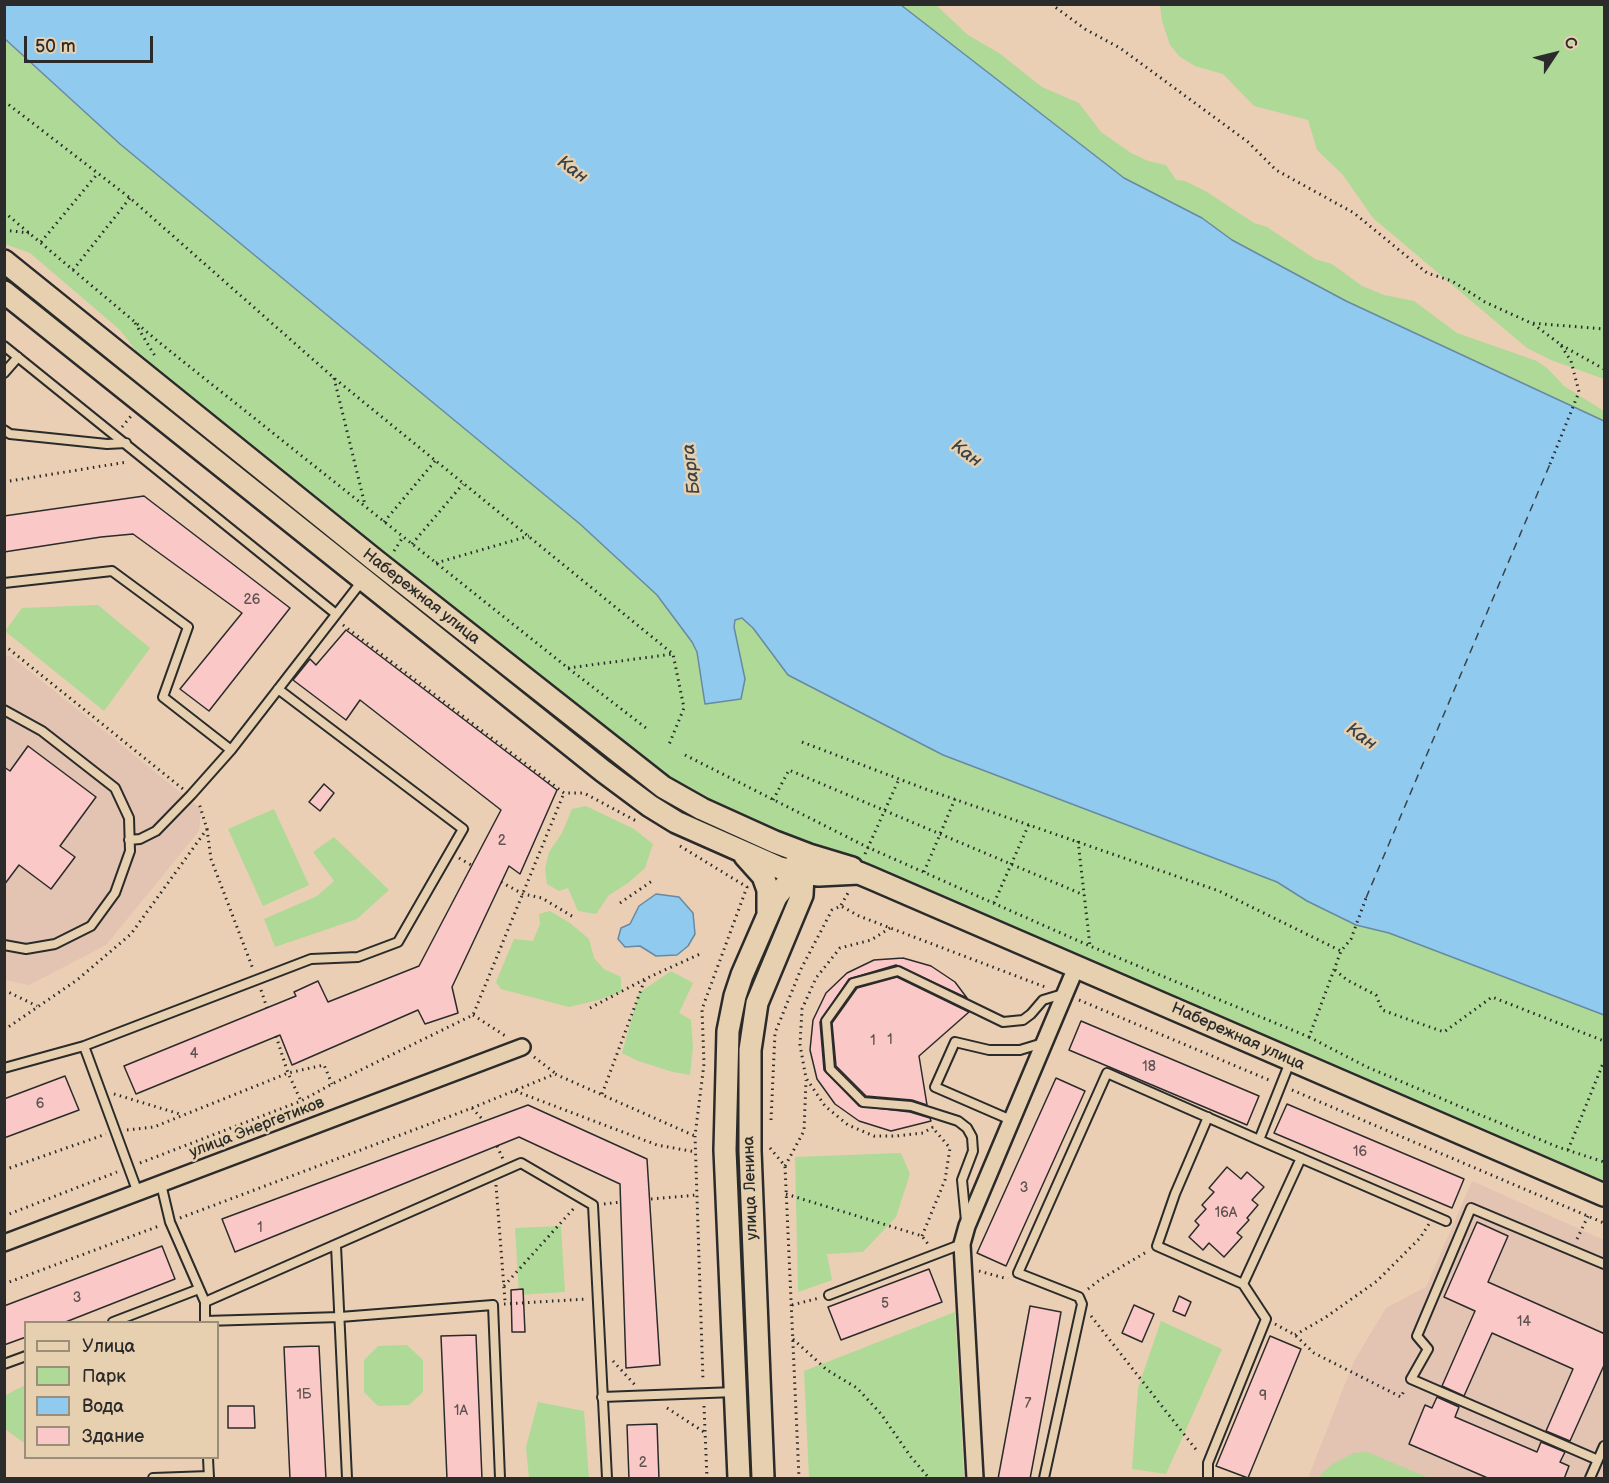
<!DOCTYPE html>
<html>
<head>
<meta charset="utf-8">
<style>
  body { margin:0 }
  #map { position:relative; width:1609px; height:1483px; overflow:hidden; background:#eacfb4; font-family:"Balsamiq Sans",sans-serif }
  canvas { display:block }
  .frame { position:absolute; inset:0; border:6px solid #2b2b2b; pointer-events:none }
  .legend { position:absolute; left:24px; top:1321px; width:195px; height:138px; box-sizing:border-box; background:#e6d0af; border:2px solid #9b8e7a; margin:0; padding:8px 10px; list-style:none; font-size:18px; color:#2b2b2b }
  .legend li { display:flex; align-items:center; gap:12px; height:30px }
  .legend b { width:30px; border:2px solid #9b8e7a }
  .north { position:absolute; left:1525px; top:24px; width:60px; height:60px; -webkit-text-stroke:4px #e6d0af; paint-order:stroke; rotate:55deg; font-size:16px; font-weight:700; line-height:24px; text-align:center; color:#2b2b2b }
  .north::after { content:''; display:block; margin:auto; width:21px; height:27px; background:#2b2b2b; clip-path:polygon(50% 0,100% 100%,50% 72%,0 100%) }
  .scale { position:absolute; left:24px; top:36px; width:129px; height:27px; box-sizing:border-box; border:3px solid #2b2b2b; border-top:0; padding-left:8px; font-size:18px; line-height:21px; white-space:nowrap; color:#2b2b2b; -webkit-text-stroke:4px #e6d0af; paint-order:stroke }
</style>
</head>
<body>
<div id="map">
<canvas width="1609" height="1483"></canvas>
<div class="frame"></div>
<ul class="legend">
<li><b style="height:8px;background:#e6d0af"></b>Улица</li>
<li><b style="height:16px;background:#aed997"></b>Парк</li>
<li><b style="height:16px;background:#90caef"></b>Вода</li>
<li><b style="height:16px;background:#fac9c7"></b>Здание</li>
</ul>
<div class="north">С</div>
<div class="scale">50 m</div>
</div>
<script>
const context = document.querySelector('canvas').getContext('2d');
context.lineJoin = 'round';
function paint(path, color) { context.fillStyle = color; context.fill(path, 'evenodd'); }
const toPath = rows => new Path2D(rows.map(r => 'M' + r).join(''));
function strokePath(path, color, width, dash) { context.strokeStyle = color; context.lineWidth = width; context.lineCap = dash ? 'butt' : 'round'; context.setLineDash(dash || []); context.stroke(path); }
function write(font, color, halo, rows, align = 'center') {
  context.font = font + ' "Balsamiq Sans",sans-serif'; context.lineWidth = 5; context.setLineDash([]); context.textBaseline = 'middle'; context.strokeStyle = halo; context.fillStyle = color; for (const [text, x, y, turn = 0] of rows) {
    context.save(); context.translate(x, y); context.rotate((+turn || 0) * Math.PI / 180); context.textAlign = isNaN(turn) ? turn : align; if (halo) context.strokeText(text, 0, 0); context.fillText(text, 0, 0); context.restore();
  }
}
paint(toPath([
  [4,655,12,657,201,809,199,831,106,945,29,985,5,980],
  [1472,1181,1604,1240,1604,1478,1308,1478,1354,1361,1386,1308,1426,1287]
]), '#e3c3b1');
paint(toPath([
  [901,5,936,5,968,35,999,53,1042,87,1079,103,1101,132,1131,153,1148,161,1166,165,1176,180,1185,181,1207,192,1254,223,1267,227,1315,259,1332,264,1362,286,1384,295,1414,301,1457,333,1537,361,1547,368,1564,386,1604,411,1604,421,1346,301,1231,240,1202,218,1124,178],
  [1160,5,1604,5,1604,379,1551,360,1527,348,1373,218,1343,175,1317,150,1308,120,1254,106,1223,74,1195,66,1180,57,1170,45,1162,21],
  [4,39,120,144,580,524,627,566,658,595,692,642,697,652,705,704,741,699,745,679,734,627,735,619,742,617,753,628,1277,882,1307,901,1356,925,1389,933,1604,1015,1604,1181,1008,927,856,860,807,847,676,786,149,368,120,330,30,253,5,244],
  [98,605,150,648,104,711,5,631,22,608],
  [586,806,634,829,653,844,645,868,628,883,609,895,596,914,578,911,568,888,559,891,547,884,545,869,549,852,562,833,572,809],
  [274,809,309,885,263,906,228,829],
  [334,837,389,890,357,919,275,947,264,919,317,896,334,881,313,852],
  [550,911,570,923,589,939,594,958,604,969,621,977,621,992,598,1000,569,1007,501,989,496,982,514,939,533,941,540,924,539,914],
  [671,971,693,983,679,1013,691,1020,693,1047,690,1075,673,1072,638,1061,622,1053,639,993],
  [901,1153,910,1174,896,1217,863,1252,827,1254,832,1280,798,1292,795,1157],
  [561,1226,565,1292,519,1295,515,1228],
  [955,1312,964,1478,809,1478,804,1371],
  [1161,1321,1222,1349,1166,1474,1132,1469,1138,1388],
  [407,1345,423,1360,423,1392,409,1405,378,1406,364,1392,364,1360,378,1346],
  [25,1385,26,1442,24,1443,5,1429,4,1396],
  [538,1402,584,1411,589,1478,529,1478,526,1447],
  [1367,1452,1429,1478,1320,1478,1321,1474,1334,1463,1354,1453]
]), '#aed997');
const water = toPath([
  [4,5,901,5,1124,178,1202,218,1232,240,1346,301,1604,421,1604,1015,1389,933,1356,925,1307,901,1277,882,943,755,788,675,753,628,742,618,735,620,734,627,745,679,741,699,705,704,697,652,692,642,657,595,580,524,120,144,5,39,4,5],
  [656,894,679,897,693,913,695,934,688,946,677,955,656,956,640,946,625,947,618,939,621,928,630,924,639,906,656,894]
]);
paint(water, '#90caef');
strokePath(water, '#688aa1', 1.5);
strokePath(toPath([
  [1366,898,1550,464]
]), '#3a4348', 1.5, [8, 6]);
const building = toPath([
  [144,496,290,608,209,711,180,689,242,613,133,534,101,537,4,552,4,516,144,496],
  [346,630,557,790,520,874,509,866,452,987,458,1013,425,1024,418,1010,292,1065,280,1035,136,1094,124,1066,296,996,294,992,318,981,328,1002,419,966,501,810,360,700,346,720,293,680,310,659,316,665,346,630],
  [28,746,96,797,60,846,75,857,51,889,19,865,4,885,4,767,10,771,28,746],
  [324,784,334,793,320,811,309,802,324,784],
  [903,958,931,966,955,982,967,998,896,965,849,979,820,1022,824,1070,859,1106,910,1112,930,1118,931,1121,891,1131,859,1121,835,1104,817,1079,810,1050,813,1020,826,993,847,973,874,960,903,958],
  [897,977,969,1012,919,1056,927,1105,912,1100,866,1096,836,1066,832,1023,857,988,897,977],
  [1081,1021,1259,1096,1247,1125,1069,1050,1081,1021],
  [65,1076,79,1110,4,1138,4,1099,65,1076],
  [1056,1078,1085,1091,1006,1266,977,1253,1056,1078],
  [1287,1104,1464,1179,1452,1208,1274,1133,1287,1104],
  [528,1105,647,1159,660,1365,626,1368,620,1184,519,1137,235,1252,222,1219,528,1105],
  [1227,1167,1241,1179,1247,1172,1264,1187,1252,1200,1258,1205,1247,1218,1249,1220,1237,1233,1242,1237,1224,1257,1209,1243,1203,1250,1189,1237,1199,1225,1195,1221,1206,1209,1202,1205,1214,1192,1209,1188,1227,1167],
  [1477,1222,1508,1236,1488,1282,1605,1334,1605,1363,1570,1441,1546,1431,1573,1369,1492,1333,1464,1396,1442,1386,1475,1311,1444,1297,1477,1222],
  [162,1246,175,1279,63,1323,26,1323,26,1337,4,1345,4,1306,162,1246],
  [929,1269,942,1302,841,1340,828,1307,929,1269],
  [523,1289,525,1332,512,1332,511,1290,523,1289],
  [1179,1296,1191,1302,1185,1316,1173,1311,1179,1296],
  [1134,1305,1154,1314,1142,1342,1122,1333,1134,1305],
  [1030,1306,1061,1312,1058,1329,1030,1479,998,1479,1030,1306],
  [476,1335,482,1479,447,1479,441,1336,476,1335],
  [1270,1336,1301,1349,1248,1478,1216,1466,1270,1336],
  [319,1346,326,1479,290,1479,284,1347,319,1346],
  [1437,1397,1459,1407,1455,1417,1537,1452,1541,1442,1565,1452,1560,1462,1569,1466,1564,1479,1490,1479,1409,1444,1425,1405,1432,1408,1437,1397],
  [228,1406,254,1406,255,1428,228,1428,228,1406],
  [657,1424,659,1479,629,1479,627,1425,657,1424]
]);
paint(building, '#fac9c7');
strokePath(building, '#2b2b2b', 1.5);
const service = toPath([
  [4,346,336,614],
  [4,373,18,357],
  [4,430,10,434,107,444,126,443],
  [4,583,112,571,188,627,163,697,231,750],
  [4,710,42,731,115,788,129,818,130,851,115,893,91,926,55,944,26,949,4,945],
  [129,840,140,839,156,831,191,795,231,750,362,581],
  [84,1046,138,1193],
  [4,1068,84,1046,311,959,358,957,398,942,463,829,278,689],
  [1208,1117,1175,1194,1157,1246,1243,1284,1301,1158],
  [1011,1120,935,1087,955,1042,989,1050,1020,1050,1043,1043],
  [1259,1140,1446,1221],
  [161,1184,170,1222,205,1302,205,1322],
  [966,1221,962,1180,973,1151,972,1137,967,1128,958,1121,911,1106,863,1102,830,1069,826,1021,853,983,898,971,1003,1022,1023,1020,1031,1014,1043,1000,1063,994],
  [336,1246,347,1478],
  [829,1295,962,1244],
  [205,1302,521,1163,593,1205,607,1478],
  [205,1321,340,1317,493,1305,500,1478],
  [113,1322,199,1289],
  [4,1364,26,1356],
  [602,1397,735,1392],
  [208,1458,209,1478],
  [1598,1460,1411,1379,1428,1349,1417,1336,1471,1208,1604,1264],
  [153,1478,209,1476],
  [1044,1478,1082,1304,1079,1297,1018,1273,1107,1073,1259,1140,1290,1062],
  [1208,1478,1208,1463,1266,1319,1243,1284],
  [1590,1478,1604,1446]
]);
const minor = toPath([
  [4,1243,522,1047],
  [975,1478,962,1244,967,1226,1077,965]
]);
const secondary = toPath([
  [4,261,376,561,663,787,702,809,775,842,809,855,852,868],
  [4,292,603,771,650,806,676,822,780,868,800,873,819,875,859,873,871,878,1604,1195],
  [745,856,763,876,768,890,768,912],
  [739,1478,725,1150,728,1031,735,996,742,975,776,897,793,876,808,868],
  [763,1478,750,1151,750,1050,757,1003,802,895,803,875,797,861]
]);
strokePath(service, '#2b2b2b', 12);
strokePath(minor, '#2b2b2b', 20);
strokePath(secondary, '#2b2b2b', 26);
strokePath(toPath([
  [1051,4,1085,29,1120,48,1248,142,1276,170,1354,213,1427,273,1452,281,1485,302,1531,323,1604,329],
  [4,101,130,198,334,378,673,654,684,708,668,747],
  [4,212,160,343,568,668,646,728],
  [4,230,29,233],
  [41,242,98,173],
  [73,270,130,198],
  [135,323,155,356],
  [1533,324,1560,344,1571,361,1579,392,1550,464],
  [1561,345,1604,369],
  [334,378,365,505],
  [122,427,131,416],
  [4,482,127,462],
  [384,522,435,461],
  [412,544,463,484],
  [394,551,403,537],
  [436,563,529,536],
  [343,625,564,793,584,793,638,822],
  [4,645,183,789],
  [568,668,673,654],
  [802,742,928,790,1219,891,1341,951],
  [685,755,867,847,1090,946,1309,1037,1341,951,1351,939,1366,898],
  [773,800,789,770,1084,895],
  [207,829,211,859,253,969],
  [1078,841,1090,946],
  [680,846,747,887,702,1009,704,1064,695,1136,703,1381],
  [865,854,899,779],
  [459,858,471,865],
  [924,872,955,799],
  [501,882,523,894,542,898,575,918],
  [620,903,652,881],
  [994,903,1029,824],
  [841,905,848,893],
  [890,928,871,940,840,948,816,978,802,1009,800,1045,806,1078,825,1106,848,1125,874,1136,896,1136,923,1133,933,1127],
  [1335,970,1347,980,1376,995,1382,1010,1444,1032,1492,997,1604,1041],
  [4,990,37,1006],
  [261,990,267,1008],
  [1079,1000,1269,1080],
  [590,1008,645,979,700,954],
  [473,1015,507,1037],
  [4,1030,77,980,131,934,207,829,199,803],
  [276,1036,288,1073,301,1101],
  [1309,1037,1367,1067,1466,1109,1558,1147,1604,1162],
  [534,1057,555,1073],
  [1292,1090,1604,1223],
  [515,1091,657,1145,696,1152],
  [114,1094,183,1115],
  [602,1094,645,979],
  [472,1108,484,1121],
  [771,1120,775,1033,801,969,832,910,841,906,859,916,1045,987],
  [127,1130,154,1127,288,1073,324,1065,332,1084],
  [497,1146,503,1159],
  [770,1148,785,1166,799,1478],
  [1568,1150,1604,1061],
  [140,1163,301,1101,332,1084,473,1015,564,793],
  [785,1166,804,1131,806,1080],
  [4,1170,106,1134],
  [496,1185,505,1301],
  [786,1194,922,1236,928,1244],
  [651,1199,697,1195],
  [604,1204,621,1202],
  [4,1216,117,1172],
  [180,1218,472,1108,555,1074,695,1136],
  [922,1236,945,1180,950,1148,932,1127],
  [1577,1239,1588,1216],
  [979,1271,1008,1279],
  [4,1284,159,1226],
  [504,1286,575,1207],
  [1088,1289,1101,1279,1148,1251],
  [504,1304,587,1299],
  [792,1305,819,1298],
  [1091,1316,1198,1452],
  [1275,1324,1295,1335,1314,1353,1401,1397,1405,1389],
  [1295,1335,1326,1317,1377,1281,1420,1238,1429,1224],
  [793,1339,827,1370,857,1388,881,1414,911,1457,929,1478],
  [613,1361,635,1385],
  [704,1406,707,1478],
  [667,1408,704,1432]
]), '#2b2b2b', 3, [1.5, 4.5]);
strokePath(service, '#e6d0af', 8);
strokePath(minor, '#e6d0af', 15);
strokePath(secondary, '#e6d0af', 21);
write('14px', '#5f5252', null, [
  ["26",252,600],
  ["2",502,841],
  ["1",890,1040],
  ["1",873,1041],
  ["4",194,1054],
  ["18",1149,1067],
  ["6",40,1104],
  ["16",1360,1152],
  ["3",1024,1188],
  ["16А",1226,1213],
  ["1",260,1228],
  ["3",77,1298],
  ["5",885,1304],
  ["14",1524,1322],
  ["1Б",304,1395],
  ["9",1263,1396],
  ["7",1028,1404],
  ["1А",461,1411],
  ["2",643,1463]
]);
write('16px', '#2b2b2b', '#e6d0af', [
  ["Набережная улица",421,597,38],
  ["Набережная улица",1238,1037,24],
  ["улица Энергетиков",257,1128,-21],
  ["улица Ленина",751,1188,-92]
]);
write('italic 18px', '#3a4348', '#e6d0af', [
  ["Кан",572,170,36],
  ["Кан",966,454,36],
  ["Барга",692,469,-97],
  ["Кан",1361,737,36]
]);
</script>
</body>
</html>
